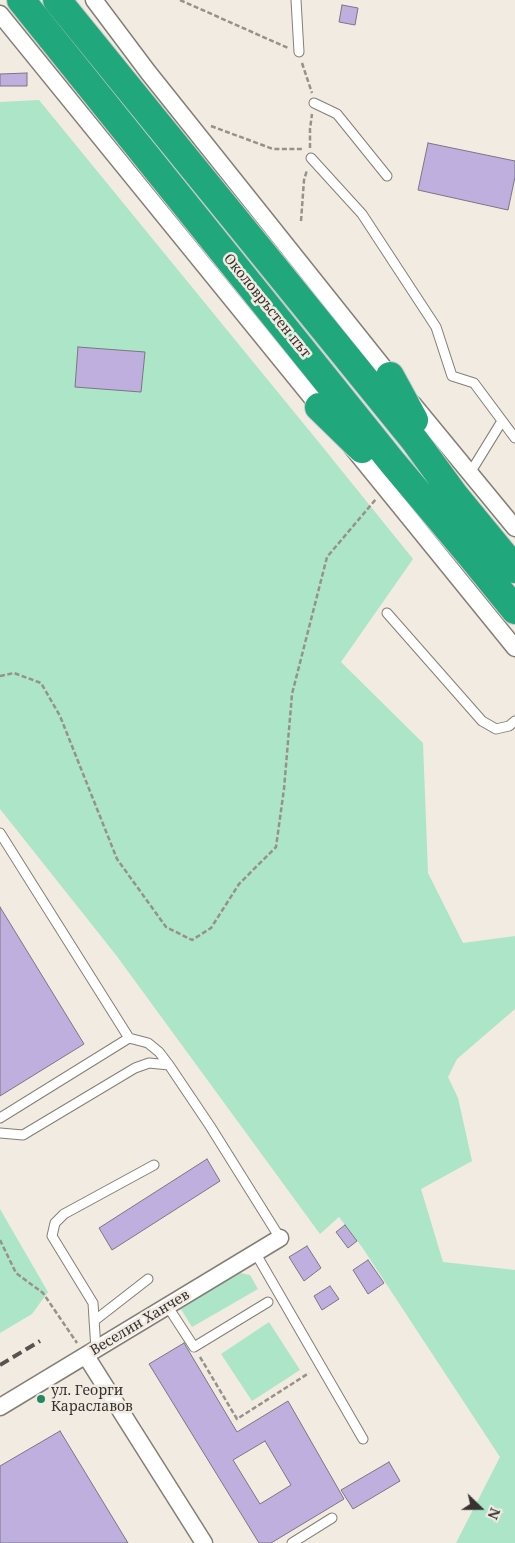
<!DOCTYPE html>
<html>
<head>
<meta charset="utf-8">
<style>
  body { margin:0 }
  #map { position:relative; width:515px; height:1543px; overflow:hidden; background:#f1ebe2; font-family:"Noto Serif",serif }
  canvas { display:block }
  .north { position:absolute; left:455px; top:1483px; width:50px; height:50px; -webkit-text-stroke:4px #f1ebe2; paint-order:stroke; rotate:112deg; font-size:14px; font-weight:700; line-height:20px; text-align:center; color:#363330 }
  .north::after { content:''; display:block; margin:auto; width:18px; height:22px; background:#363330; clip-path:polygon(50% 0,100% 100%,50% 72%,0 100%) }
</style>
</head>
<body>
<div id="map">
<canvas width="515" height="1543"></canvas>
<div class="north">N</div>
</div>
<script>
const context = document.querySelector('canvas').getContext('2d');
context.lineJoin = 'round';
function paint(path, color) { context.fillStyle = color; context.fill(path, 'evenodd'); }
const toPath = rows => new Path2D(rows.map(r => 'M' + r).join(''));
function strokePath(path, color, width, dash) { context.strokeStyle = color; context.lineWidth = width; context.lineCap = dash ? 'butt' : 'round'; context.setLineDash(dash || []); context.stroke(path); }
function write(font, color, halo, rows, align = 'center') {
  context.font = font + ' "Noto Serif",serif'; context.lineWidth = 5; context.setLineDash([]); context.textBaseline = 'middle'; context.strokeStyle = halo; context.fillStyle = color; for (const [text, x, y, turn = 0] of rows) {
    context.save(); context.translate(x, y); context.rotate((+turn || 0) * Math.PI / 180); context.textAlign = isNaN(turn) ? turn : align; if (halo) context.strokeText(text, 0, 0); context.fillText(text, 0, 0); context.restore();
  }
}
paint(toPath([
  [39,100,321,445,413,559,341,662,423,743,428,873,463,943,515,936,515,1009,457,1059,448,1077,458,1098,472,1161,421,1189,443,1262,515,1270,515,1543,456,1543,500,1457,362,1247,339,1217,320,1234,116,955,0,809,0,102],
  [0,1209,48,1292,32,1314,0,1333],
  [240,1273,250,1275,258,1289,192,1327,181,1309,232,1276],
  [269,1322,300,1370,252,1401,221,1354]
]), '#ace5c8');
const building = toPath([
  [342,5,358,8,355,25,339,22,342,5],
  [27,73,27,86,0,86,0,74,27,73],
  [428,143,515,161,515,177,508,210,418,190,428,143],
  [78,347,145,352,141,392,75,387,78,347],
  [0,907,84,1044,0,1096,0,907],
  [207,1159,220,1181,112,1250,99,1228,207,1159],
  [345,1225,357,1241,348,1248,336,1232,345,1225],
  [307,1246,321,1268,304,1281,289,1257,307,1246],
  [368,1260,384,1283,368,1294,353,1270,368,1260],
  [330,1286,339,1299,322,1310,314,1296,330,1286],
  [184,1343,237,1432,288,1401,344,1499,271,1543,259,1543,149,1364,184,1343],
  [265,1441,291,1485,260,1504,233,1460,265,1441],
  [60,1431,128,1543,0,1543,0,1466,60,1431],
  [389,1462,400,1481,353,1509,341,1490,389,1462]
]);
paint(building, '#bfafdf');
strokePath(building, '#7a7780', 1);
const lane = toPath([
  [296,0,299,52],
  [314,103,337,114,387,176],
  [311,158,362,214,436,327,452,376,474,383,515,438],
  [470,473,502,421],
  [387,613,482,721,496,729,509,726,515,721],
  [0,833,129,1038,148,1043,159,1052,169,1065,210,1126,280,1238],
  [0,1118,129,1038],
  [0,1133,23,1135,135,1068,149,1063,169,1065],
  [256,1254,363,1439],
  [168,1307,194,1347,268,1302],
  [94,1321,148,1279],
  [96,1350,93,1303,52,1236,55,1223,64,1214,154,1165],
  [292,1543,332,1518]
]);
const street = toPath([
  [94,0,148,72,396,383],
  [0,14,325,414],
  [413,404,515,528],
  [351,446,515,648],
  [86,1356,204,1543],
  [0,1407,280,1238]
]);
const highway = toPath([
  [21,0,392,462,472,557,515,610],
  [57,0,415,441,455,496,515,569],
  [390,376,414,420],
  [319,407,362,449]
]);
strokePath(lane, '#847f76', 11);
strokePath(street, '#847f76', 19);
strokePath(highway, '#cbcac9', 30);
strokePath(toPath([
  [180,0,288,48],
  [302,63,312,93],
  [211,126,273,149,304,149],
  [310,148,310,129,312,114],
  [301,221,304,180,307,170],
  [0,676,14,673,41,683,60,716,117,859,166,927,192,940,211,928,239,884,276,847,284,789,292,694,327,557,376,499],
  [0,1240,16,1273,43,1293,77,1343],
  [200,1357,237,1419,309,1373]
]), '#96928b', 2.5, [5, 2.5]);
strokePath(lane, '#fff', 9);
strokePath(street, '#fff', 16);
strokePath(highway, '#21a77c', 28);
strokePath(toPath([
  [0,1365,40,1341]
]), '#57534f', 4, [10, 5]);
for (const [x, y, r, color] of [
  [41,1399,5,"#228863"]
]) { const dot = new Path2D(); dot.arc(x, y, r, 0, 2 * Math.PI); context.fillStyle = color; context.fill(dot); strokePath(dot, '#f1ebe2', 2); }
write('14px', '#363330', '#f1ebe2', [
  ["Околовръстен път",267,306,51],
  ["Веселин Ханчев",140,1323,-31]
]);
write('14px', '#363330', '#f1ebe2', [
  ["ул. Георги",51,1391],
  ["Караславов",51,1407]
], 'left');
</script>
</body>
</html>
